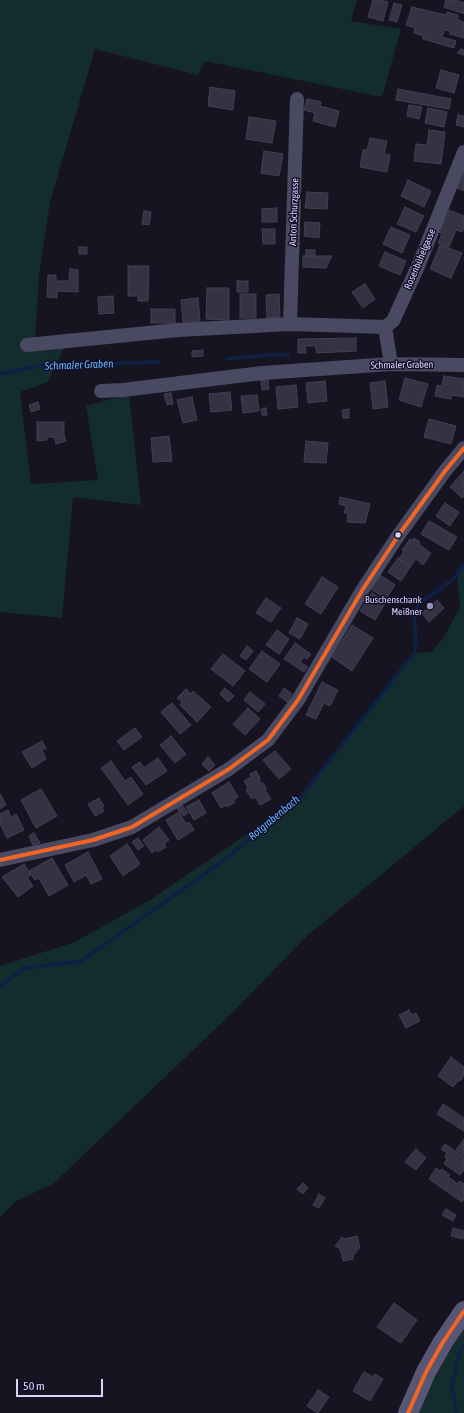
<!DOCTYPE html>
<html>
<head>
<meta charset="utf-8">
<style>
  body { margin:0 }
  #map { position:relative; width:464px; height:1413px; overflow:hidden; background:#161421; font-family:"Asap Condensed",sans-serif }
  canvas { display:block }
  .scale { position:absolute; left:16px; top:1379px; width:87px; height:18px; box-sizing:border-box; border:2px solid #d9d4ff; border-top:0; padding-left:5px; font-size:12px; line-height:14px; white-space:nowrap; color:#d9d4ff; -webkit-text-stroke:3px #130f26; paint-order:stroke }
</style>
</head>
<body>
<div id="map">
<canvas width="464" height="1413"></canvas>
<div class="scale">50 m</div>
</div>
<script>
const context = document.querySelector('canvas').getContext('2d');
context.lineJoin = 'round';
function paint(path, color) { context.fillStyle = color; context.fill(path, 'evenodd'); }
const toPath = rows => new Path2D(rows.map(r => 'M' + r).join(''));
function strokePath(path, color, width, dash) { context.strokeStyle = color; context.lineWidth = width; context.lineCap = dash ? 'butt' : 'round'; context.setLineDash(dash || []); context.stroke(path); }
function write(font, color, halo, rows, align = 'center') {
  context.font = font + ' "Asap Condensed",sans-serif'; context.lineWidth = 3; context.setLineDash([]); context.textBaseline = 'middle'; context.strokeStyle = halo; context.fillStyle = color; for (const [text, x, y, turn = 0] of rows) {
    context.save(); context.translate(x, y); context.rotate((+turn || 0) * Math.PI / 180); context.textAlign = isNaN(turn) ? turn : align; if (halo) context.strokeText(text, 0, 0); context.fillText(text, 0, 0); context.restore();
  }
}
paint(toPath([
  [0,0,357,0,351,21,401,29,382,97,205,61,198,75,95,49,50,202,39,276,35,338,71,333,48,382,20,392,31,484,98,480,86,406,129,394,141,505,73,497,62,618,0,612],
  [464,565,464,806,307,936,233,1012,53,1184,16,1201,0,1217,0,966,75,942,150,900,303,796,414,653,432,652,444,637,460,607,457,575],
  [464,1313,464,1413,417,1413]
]), '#132c2d');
strokePath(toPath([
  [227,359,270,355,289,355],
  [0,374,39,366,158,362],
  [0,987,24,968,81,961,219,864,301,797,415,652,416,644,414,615,419,603,453,580,464,564],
  [456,1413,452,1384,460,1351,464,1346]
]), '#0d2144', 3.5);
const building = toPath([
  [373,0,380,0,388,2,383,21,368,17,373,0],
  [446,0,455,0,464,3,464,14,444,7,446,0],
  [394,3,402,5,397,22,389,20,394,3],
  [412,7,446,15,447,12,458,15,458,20,464,22,464,38,450,34,450,31,445,30,442,37,456,41,454,48,423,39,423,36,414,33,415,28,406,25,412,7],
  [461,49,464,50,464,55,457,53,461,49],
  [441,70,459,75,454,93,436,88,441,70],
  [210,87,235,91,233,110,208,106,210,87],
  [398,89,451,99,449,109,396,100,398,89],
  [307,99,321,102,320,106,339,111,335,127,313,121,315,113,304,110,307,99],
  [409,105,422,107,419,119,407,116,409,105],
  [428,108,447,112,444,127,425,123,428,108],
  [458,115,464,116,464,127,456,125,458,115],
  [249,117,276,121,272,143,246,139,249,117],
  [429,130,445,132,441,164,414,161,416,144,427,145,429,130],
  [370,138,387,141,384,154,390,155,387,172,360,167,363,150,367,150,370,138],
  [264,151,283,154,279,176,261,173,264,151],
  [464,171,464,191,457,188,464,171],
  [408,180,431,191,424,207,401,196,408,180],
  [307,192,328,193,327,209,305,208,307,192],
  [405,207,424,216,416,232,397,224,405,207],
  [277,208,277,222,262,222,262,209,277,208],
  [449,210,464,216,464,228,462,232,456,230,449,247,438,243,442,234,439,232,449,210],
  [144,211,151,212,149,225,142,224,144,211],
  [305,222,320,223,319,238,304,236,305,222],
  [391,227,410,235,402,253,383,244,391,227],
  [262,229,275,229,275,244,263,244,262,229],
  [440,245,462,253,451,278,430,269,440,245],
  [79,247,87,247,87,254,79,254,79,247],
  [306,250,315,250,315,256,306,256,306,250],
  [385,252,406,261,400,275,379,266,385,252],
  [303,256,332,256,326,268,303,267,303,256],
  [128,266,149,266,148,301,138,301,138,296,128,296,128,266],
  [70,269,78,270,78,292,57,291,57,298,47,297,48,275,56,275,56,281,69,281,70,269],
  [237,281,248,281,248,292,237,292,237,281],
  [365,284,375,299,363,308,352,292,365,284],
  [207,288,229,288,229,320,206,319,207,288],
  [240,294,256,294,256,318,240,318,240,294],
  [279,294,280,317,267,318,266,295,279,294],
  [113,296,114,313,99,314,98,297,113,296],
  [198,298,200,321,183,322,181,300,198,298],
  [151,309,175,309,175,323,151,323,151,309],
  [356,338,356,351,317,353,315,346,305,346,306,353,298,353,298,339,356,338],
  [203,350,203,356,192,357,192,351,203,350],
  [444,376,464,379,464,397,451,395,451,399,435,396,437,385,442,386,444,376],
  [405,378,428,384,421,407,399,400,405,378],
  [261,380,268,380,269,389,262,390,261,380],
  [325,381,327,401,308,403,306,383,325,381],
  [385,381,388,407,373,409,370,383,385,381],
  [296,385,298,407,278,409,276,387,296,385],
  [230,392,232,410,211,412,209,394,230,392],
  [171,393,173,404,167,405,164,394,171,393],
  [257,395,259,411,243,413,241,396,257,395],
  [192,397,197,420,183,423,177,400,192,397],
  [38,402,40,409,31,412,29,405,38,402],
  [266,408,267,415,262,415,261,409,266,408],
  [349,409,349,418,343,418,342,410,349,409],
  [429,419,456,426,451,444,424,437,429,419],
  [37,422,64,422,64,435,66,441,56,444,54,437,47,437,47,440,37,441,37,422],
  [169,436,172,461,153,462,151,438,169,436],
  [306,441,328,443,326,463,304,462,306,441],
  [464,471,464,496,462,498,450,487,464,471],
  [340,497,370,504,365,523,347,522,348,514,344,513,346,506,339,504,340,497],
  [445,503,459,512,450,526,436,516,445,503],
  [429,521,457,537,449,550,421,534,429,521],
  [414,538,420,542,418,544,431,553,423,565,416,559,410,567,399,559,404,551,402,550,410,539,413,540,414,538],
  [398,558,410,567,401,581,388,572,398,558],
  [380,575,395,585,386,599,371,589,380,575],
  [322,577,338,587,321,614,305,604,322,577],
  [372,593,386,602,375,620,360,611,372,593],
  [266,598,281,608,271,622,256,613,266,598],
  [437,600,444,608,429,622,422,613,437,600],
  [297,618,308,624,300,639,289,633,297,618],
  [352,625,373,638,352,671,332,657,352,625],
  [277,630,289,639,279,654,266,645,277,630],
  [295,643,311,654,307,659,304,657,300,662,308,667,304,672,284,659,295,643],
  [247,646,253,651,246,660,240,656,247,646],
  [262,651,280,664,267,682,249,669,262,651],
  [223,654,245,671,233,686,211,669,223,654],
  [322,682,338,690,330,706,324,703,316,719,306,715,322,682],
  [225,688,234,696,228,702,220,694,225,688],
  [284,688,292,694,287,702,279,696,284,688],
  [186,689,191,694,193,691,211,707,197,722,180,705,182,702,177,698,186,689],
  [250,692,265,704,258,712,244,700,250,692],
  [172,703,191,725,180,734,161,712,172,703],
  [248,708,260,719,245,735,233,724,248,708],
  [135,728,142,737,124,750,117,741,135,728],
  [171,736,186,754,175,763,160,745,171,736],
  [42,741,46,748,42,750,46,759,32,768,22,752,42,741],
  [275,751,291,769,279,779,263,760,275,751],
  [208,757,215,765,209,771,202,764,208,757],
  [158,758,167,771,146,785,132,767,140,762,144,768,158,758],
  [111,761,125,781,131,777,143,794,128,805,101,768,111,761],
  [256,771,260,778,259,779,261,784,263,783,266,788,265,790,271,799,260,805,255,797,252,799,246,790,248,788,244,781,251,777,250,774,256,771],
  [229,782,238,797,234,800,235,802,227,807,226,805,221,808,212,793,229,782],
  [41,789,57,816,36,828,21,800,41,789],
  [1,795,6,805,0,809,0,796,1,795],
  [99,798,104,806,102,808,104,811,95,816,88,804,99,798],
  [199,800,206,813,194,820,186,807,199,800],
  [182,805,188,813,184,816,177,809,182,805],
  [8,810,11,817,16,814,24,830,7,838,0,824,0,814,8,810],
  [179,812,186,824,189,822,194,830,178,840,166,820,179,812],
  [159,827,169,840,164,844,166,847,158,852,156,850,152,853,143,840,159,827],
  [34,833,40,843,33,845,29,836,34,833],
  [138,838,144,846,138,850,132,842,138,838],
  [127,844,140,864,123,876,110,856,127,844],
  [88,852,102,879,91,884,86,875,74,882,65,865,88,852],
  [52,858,68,885,49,896,39,878,35,880,29,871,52,858],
  [24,864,31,875,27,877,33,886,18,897,2,877,24,864],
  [409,1010,412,1015,416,1013,420,1021,406,1028,399,1015,409,1010],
  [451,1057,464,1067,463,1077,461,1080,458,1081,453,1087,438,1076,451,1057],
  [443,1104,464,1118,464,1131,437,1114,443,1104],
  [464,1139,464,1155,456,1150,464,1139],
  [445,1144,464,1157,464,1170,460,1175,444,1164,447,1159,445,1157,447,1153,441,1149,445,1144],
  [416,1149,426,1158,416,1170,405,1162,416,1149],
  [436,1168,440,1171,442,1169,450,1175,448,1177,458,1184,460,1181,464,1184,464,1199,462,1202,429,1179,436,1168],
  [303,1183,308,1188,303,1194,297,1189,303,1183],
  [319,1194,325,1198,319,1208,313,1205,319,1194],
  [446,1209,456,1215,453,1221,442,1215,446,1209],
  [453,1228,464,1231,463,1239,451,1236,453,1228],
  [357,1236,360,1248,357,1249,357,1251,353,1256,353,1259,343,1261,340,1249,335,1246,342,1237,345,1239,357,1236],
  [394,1303,417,1320,401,1343,377,1327,394,1303],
  [364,1372,373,1377,375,1374,383,1379,370,1401,353,1391,364,1372],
  [318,1390,329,1397,318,1413,307,1406,318,1390]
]);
paint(building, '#343243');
strokePath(building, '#433f54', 1);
strokePath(toPath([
  [290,324,297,99],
  [27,345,178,330,290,324,385,327],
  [391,364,385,327,393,321,419,264,464,152],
  [101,391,123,390,262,373,391,364,464,365],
  [0,860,93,840,132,827,229,769,268,740,298,700,363,589,398,536,445,471,464,448]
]), '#4a4962', 14);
strokePath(toPath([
  [408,1413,426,1372,443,1342,464,1311]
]), '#575674', 20);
strokePath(toPath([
  [0,860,93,840,132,827,229,769,268,740,298,700,363,589,398,536,445,471,464,448],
  [408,1413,426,1372,443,1342,464,1311]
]), '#f26522', 4);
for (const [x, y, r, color] of [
  [398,535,3.5,"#d9d4ff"],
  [430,606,4,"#9591b1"]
]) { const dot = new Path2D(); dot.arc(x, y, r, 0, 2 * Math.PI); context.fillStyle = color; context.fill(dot); strokePath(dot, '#130f26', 1.5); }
write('10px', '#d9d4ff', '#130f26', [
  ["Anton Schurzgasse",294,212,-88],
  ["Rosenbühelgasse",420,259,-67],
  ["Schmaler Graben",402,365,-1]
]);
write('10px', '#d9d4ff', '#130f26', [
  ["Buschenschank",422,600],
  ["Meißner",422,612]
], 'right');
write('italic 11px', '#62b6ff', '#130f26', [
  ["Schmaler Graben",79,365,-2],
  ["Rotgrabenbach",274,818,-40]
]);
</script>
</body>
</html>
